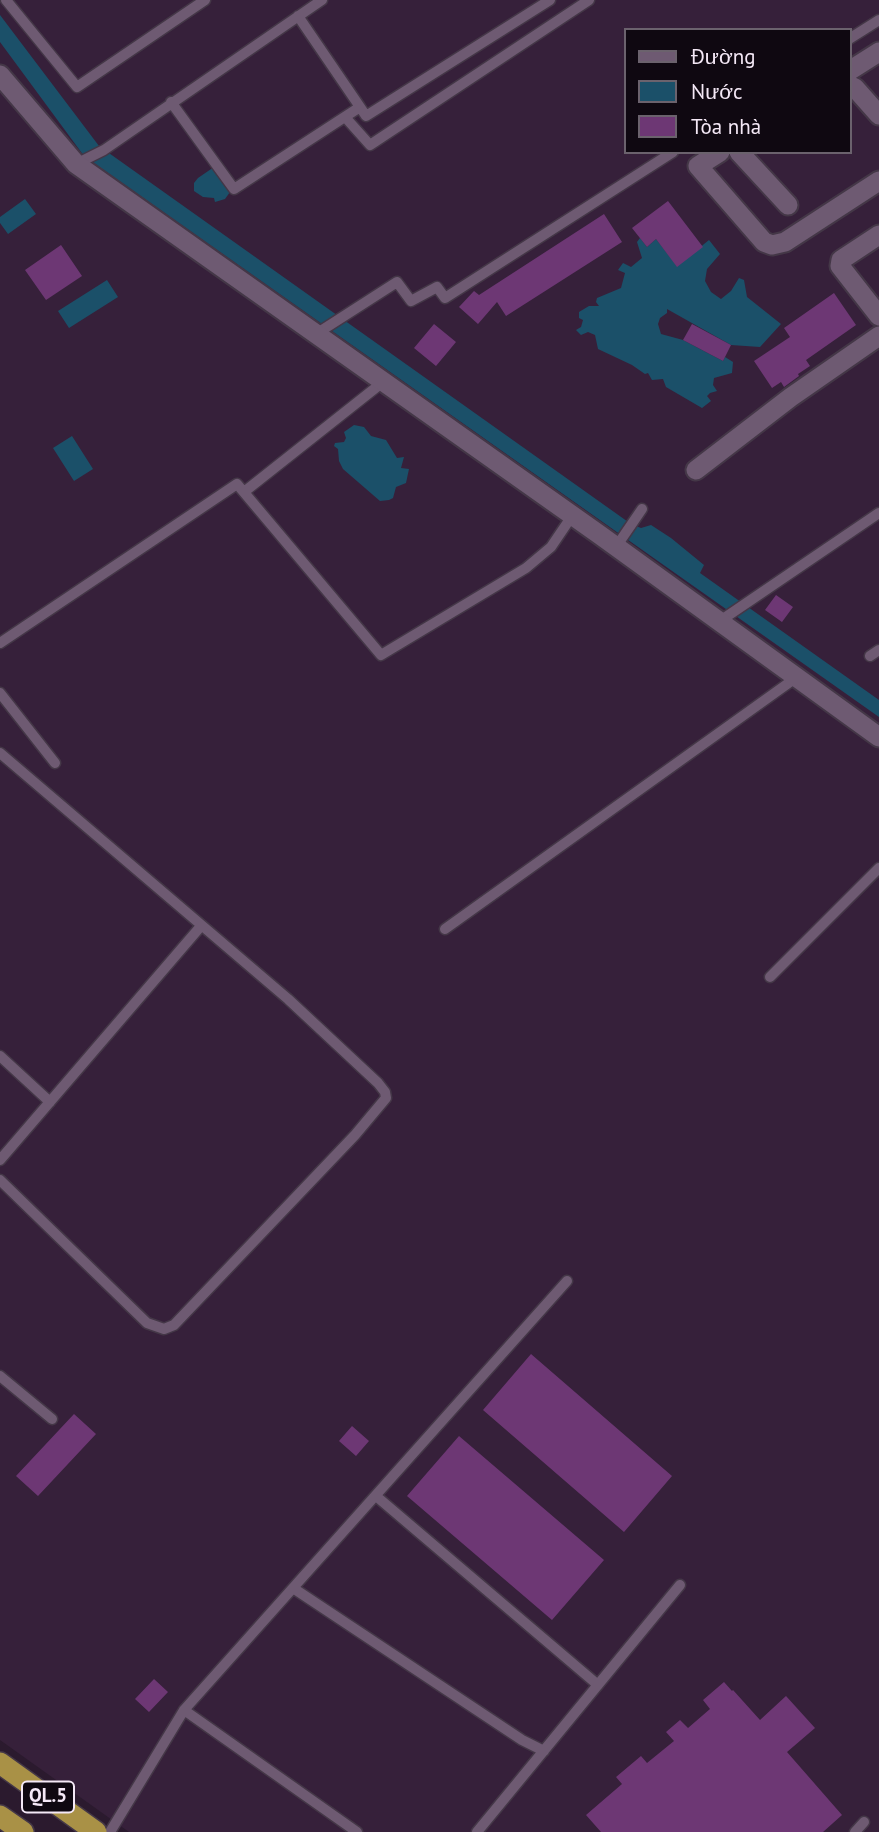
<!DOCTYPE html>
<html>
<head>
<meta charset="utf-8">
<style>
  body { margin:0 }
  #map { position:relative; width:879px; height:1832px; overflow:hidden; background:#2b1a2e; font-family:"PT Sans",sans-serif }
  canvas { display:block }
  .legend { position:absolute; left:624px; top:28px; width:228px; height:126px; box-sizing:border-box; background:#0f0811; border:2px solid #6b626d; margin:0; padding:9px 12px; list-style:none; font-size:21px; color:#f4e8f6 }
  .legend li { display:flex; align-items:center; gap:14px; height:35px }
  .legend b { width:35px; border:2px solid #6b626d }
</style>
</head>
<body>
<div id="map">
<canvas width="879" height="1832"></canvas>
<ul class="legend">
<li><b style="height:9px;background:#6e5a72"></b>Đường</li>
<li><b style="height:19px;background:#1b5069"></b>Nước</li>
<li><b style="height:19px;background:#6d3774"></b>Tòa nhà</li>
</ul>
</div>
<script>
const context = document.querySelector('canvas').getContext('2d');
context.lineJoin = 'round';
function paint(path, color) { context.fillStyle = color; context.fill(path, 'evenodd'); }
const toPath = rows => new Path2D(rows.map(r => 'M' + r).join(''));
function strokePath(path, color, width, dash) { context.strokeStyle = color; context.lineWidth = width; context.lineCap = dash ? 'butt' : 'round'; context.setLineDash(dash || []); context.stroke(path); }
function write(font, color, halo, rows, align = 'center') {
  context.font = font + ' "PT Sans",sans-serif'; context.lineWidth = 7; context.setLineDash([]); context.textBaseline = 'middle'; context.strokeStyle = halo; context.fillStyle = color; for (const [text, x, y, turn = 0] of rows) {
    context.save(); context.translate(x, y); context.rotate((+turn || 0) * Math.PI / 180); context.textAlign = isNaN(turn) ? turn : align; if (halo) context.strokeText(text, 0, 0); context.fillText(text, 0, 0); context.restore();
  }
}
paint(toPath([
  [0,0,879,0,879,1832,129,1832,0,1740],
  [625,30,849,30,849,152,625,152]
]), '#36203a');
paint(toPath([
  [0,15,99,146,631,524,641,528,651,525,671,538,704,565,700,573,879,700,879,717,84,156,0,42],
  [214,167,230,192,225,199,215,202,214,198,203,197,194,191,194,183,198,178],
  [25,199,36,214,8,234,0,223,0,217],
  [640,238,647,247,656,239,677,266,709,240,720,254,707,269,705,281,711,292,721,299,731,291,739,278,744,280,747,297,781,324,760,347,731,345,667,309,667,313,660,318,658,324,661,334,683,340,723,361,725,357,733,362,732,373,714,378,713,385,717,391,710,393,707,396,711,401,702,408,666,387,663,379,652,380,648,373,645,374,632,365,598,349,595,335,588,332,581,335,576,330,581,327,583,320,579,318,579,312,589,306,599,306,596,302,597,298,621,288,625,273,618,270,623,263,631,267,642,258,637,242],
  [107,280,118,297,69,328,58,311],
  [354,425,364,427,371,436,386,440,397,458,404,457,401,468,409,469,406,483,396,487,393,498,389,500,380,501,343,469,339,461,338,449,334,446,335,443,344,442,346,438,344,432],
  [72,436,93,469,74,481,53,448]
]), '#1b5069');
paint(toPath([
  [668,201,703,247,677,267,656,239,647,247,632,228],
  [604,214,622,242,506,316,497,302,478,324,459,307,474,291,479,295],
  [61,245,82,276,46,300,25,270],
  [834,293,856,325,806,360,810,366,798,374,799,376,784,387,781,382,772,388,754,361,790,337,784,328],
  [434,324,456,342,436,366,414,348],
  [692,324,731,345,723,361,683,340],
  [776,595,793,607,782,622,765,610],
  [531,1354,672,1476,624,1532,483,1410],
  [74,1414,96,1434,38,1496,16,1476],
  [352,1426,369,1441,356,1456,339,1441],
  [459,1436,604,1560,552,1620,407,1496],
  [154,1679,168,1692,149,1712,135,1699],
  [724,1682,732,1691,733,1690,760,1720,786,1696,815,1728,787,1752,842,1815,823,1832,601,1832,586,1815,622,1784,616,1777,641,1756,647,1763,674,1741,666,1732,680,1720,688,1728,710,1709,703,1700]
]), '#6d3774');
const service = toPath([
  [6,0,77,87,205,0],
  [849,39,879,20],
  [171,102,234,189,360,107,298,16],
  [360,107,366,116,550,0],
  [345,117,370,145,589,0],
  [76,164,104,150,322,0],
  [316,334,397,282,411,301,437,287,445,298,673,152],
  [244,492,383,382],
  [616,547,642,509],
  [720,621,879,513],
  [0,643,237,484,381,655,526,568,551,547,572,516],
  [870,656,879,650],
  [0,693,55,763],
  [0,753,288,999,378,1083,385,1092,386,1098,355,1135,174,1325,164,1329,147,1323,0,1180],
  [445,929,797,677],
  [770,977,879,868],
  [0,1056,50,1102],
  [0,1160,201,926],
  [0,1376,52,1419],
  [376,1496,598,1685],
  [293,1588,522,1740,544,1751],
  [184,1710,357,1832],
  [110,1832,184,1710,567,1281],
  [477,1832,680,1585],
  [855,1832,864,1822]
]);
const minor = toPath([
  [849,71,879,52],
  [0,75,76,164,600,535,879,737],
  [849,85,855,88,879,115],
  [720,152,698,166,764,242,772,245,785,242,879,181],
  [739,152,788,205],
  [879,235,841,260,840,266,879,316],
  [696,470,791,397,879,336]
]);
const trunk = toPath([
  [0,1763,96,1832],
  [0,1816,23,1832]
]);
strokePath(service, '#443747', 13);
strokePath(minor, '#443747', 23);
strokePath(trunk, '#443747', 24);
strokePath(service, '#6e5a72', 10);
strokePath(minor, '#6e5a72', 19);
strokePath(trunk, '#a99146', 21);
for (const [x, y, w] of [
  [48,1797,52]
]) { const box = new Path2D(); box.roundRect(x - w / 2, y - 15.5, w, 31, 5); context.fillStyle = '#0f0811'; context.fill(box); strokePath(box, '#f4e8f6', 2); }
write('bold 19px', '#f4e8f6', null, [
  ["QL.5",48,1797]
]);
</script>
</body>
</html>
